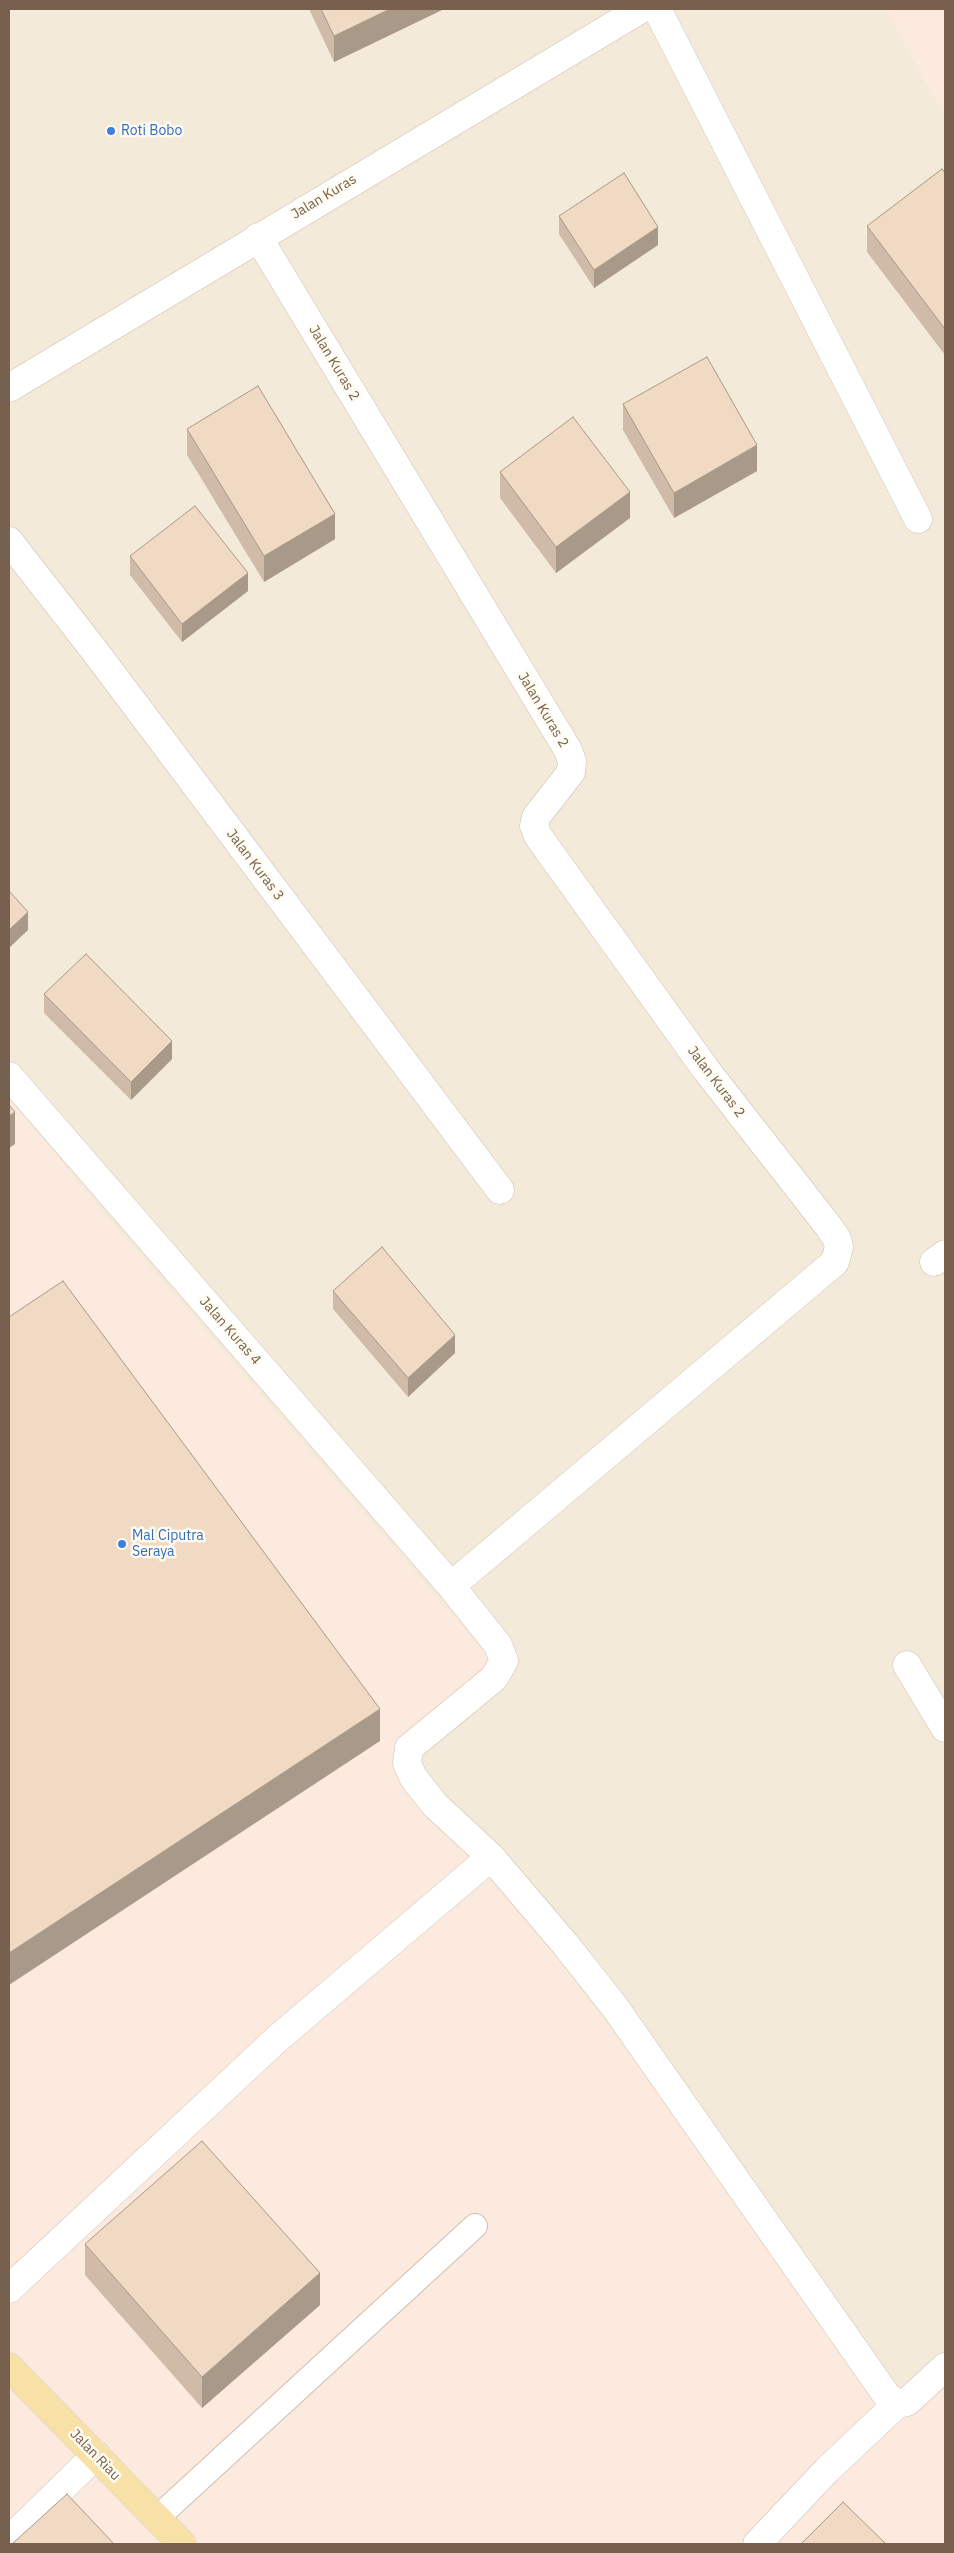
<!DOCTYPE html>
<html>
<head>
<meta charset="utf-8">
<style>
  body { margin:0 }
  #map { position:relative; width:954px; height:2553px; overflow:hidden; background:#fcf7eb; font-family:"IBM Plex Sans",sans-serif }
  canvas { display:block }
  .frame { position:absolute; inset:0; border:10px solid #77614e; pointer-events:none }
</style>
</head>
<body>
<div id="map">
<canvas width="954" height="2553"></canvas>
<div class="frame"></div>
</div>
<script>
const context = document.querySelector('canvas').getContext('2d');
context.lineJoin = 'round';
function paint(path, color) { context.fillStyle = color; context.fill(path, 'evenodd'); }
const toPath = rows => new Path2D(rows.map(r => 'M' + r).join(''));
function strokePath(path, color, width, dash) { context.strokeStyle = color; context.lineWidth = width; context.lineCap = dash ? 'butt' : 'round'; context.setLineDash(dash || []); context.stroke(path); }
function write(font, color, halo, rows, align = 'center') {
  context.font = font + ' "IBM Plex Sans",sans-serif'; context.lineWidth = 5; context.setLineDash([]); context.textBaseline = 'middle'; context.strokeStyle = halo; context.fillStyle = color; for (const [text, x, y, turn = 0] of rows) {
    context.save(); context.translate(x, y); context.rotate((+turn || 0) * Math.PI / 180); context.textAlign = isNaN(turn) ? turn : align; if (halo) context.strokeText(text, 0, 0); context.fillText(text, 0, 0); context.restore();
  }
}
paint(toPath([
  [9,9,886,9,945,116,945,2373,904,2410,403,1759,95,1203,9,1099]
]), '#f4ead9');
paint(toPath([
  [886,9,945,9,945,116],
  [9,1099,95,1203,507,1678,403,1759,904,2410,945,2373,945,2544,9,2544]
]), '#fceadf');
const lane = toPath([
  [157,2518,475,2226]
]);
const street = toPath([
  [657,9,918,519],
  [258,237,568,750,572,761,571,772,536,817,534,826,538,836,707,1071,829,1227,837,1239,839,1247,835,1262,451,1586,498,1645,504,1661,494,1678,409,1748,407,1763,413,1777,435,1805,491,1857,565,1944,614,2006,887,2396,897,2404,907,2402,945,2367],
  [9,388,641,9],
  [9,541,94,650,500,1190],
  [9,1076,451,1586],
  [934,1262,945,1254],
  [907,1665,945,1728],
  [9,2289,277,2039,491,1857],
  [9,2540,96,2455],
  [757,2544,827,2470,897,2404]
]);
const primary = toPath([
  [9,2367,182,2544]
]);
strokePath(lane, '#cec0b0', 26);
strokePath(street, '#cec0b0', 29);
strokePath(primary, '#d9d3cd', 29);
strokePath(lane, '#fff', 24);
strokePath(street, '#fff', 28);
strokePath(primary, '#f7e1a6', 28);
paint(toPath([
  [309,9,444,9,334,62],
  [945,173,945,355,867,252,867,226],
  [559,216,658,245,594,288,559,234],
  [623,404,757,471,674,518,623,430],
  [187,429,335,539,264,582,187,455],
  [500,472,630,518,556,573,500,498],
  [130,556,248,591,182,642,130,575],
  [44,994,172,1059,131,1100,44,1013],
  [333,1291,455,1353,408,1397,333,1309],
  [85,2244,320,2305,202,2408,85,2275]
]), '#cfbba8');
paint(toPath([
  [390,9,444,9,334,62,334,36],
  [658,227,658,245,594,288,594,270],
  [757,445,757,471,674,518,674,493],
  [630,492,630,518,556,573,556,547],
  [335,514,335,539,264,582,264,556],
  [248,573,248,591,182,642,182,624],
  [28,912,28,930,9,948,9,930],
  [172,1041,172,1059,131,1100,131,1082],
  [15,1112,15,1144,9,1148,9,1116],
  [455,1335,455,1353,408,1397,408,1378],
  [380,1709,380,1741,9,1985,9,1953],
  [320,2273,320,2305,202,2408,202,2377]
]), '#a99988');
const building = toPath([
  [321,9,390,9,334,36,321,9],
  [942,169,945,173,945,329,867,226,942,169],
  [624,173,658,227,594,270,559,216,624,173],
  [707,357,757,445,674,493,623,404,707,357],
  [258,386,335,514,264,556,187,429,258,386],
  [573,417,630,492,556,547,500,472,573,417],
  [195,506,248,573,182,624,130,556,195,506],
  [9,891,28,912,9,930,9,891],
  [86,954,172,1041,131,1082,44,994,86,954],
  [9,1105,15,1112,9,1116,9,1105],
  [382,1247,455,1335,408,1378,333,1291,382,1247],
  [63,1281,380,1709,9,1953,9,1317,63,1281],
  [202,2141,320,2273,202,2377,85,2244,202,2141],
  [67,2494,114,2544,12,2544,67,2494],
  [843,2502,886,2544,801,2544,843,2502]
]);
paint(building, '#f1dac3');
strokePath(building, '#a99988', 1);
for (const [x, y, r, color] of [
  [111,131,5,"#3f7fe0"],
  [122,1544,5,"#3f7fe0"]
]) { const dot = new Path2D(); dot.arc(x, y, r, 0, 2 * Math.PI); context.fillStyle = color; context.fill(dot); strokePath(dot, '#fefbf1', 2); }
write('14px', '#366cbe', '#fefbf1', [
  ["Roti Bobo",121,131],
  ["Mal Ciputra",132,1536],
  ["Seraya",132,1552]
], 'left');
write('14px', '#77614e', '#fefbf1', [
  ["Jalan Kuras",324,197,-31],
  ["Jalan Kuras 2",334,363,59],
  ["Jalan Kuras 2",543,710,59],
  ["Jalan Kuras 3",255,865,53],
  ["Jalan Kuras 2",716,1082,53],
  ["Jalan Kuras 4",230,1331,49],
  ["Jalan Riau",95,2455,46]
]);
</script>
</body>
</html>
